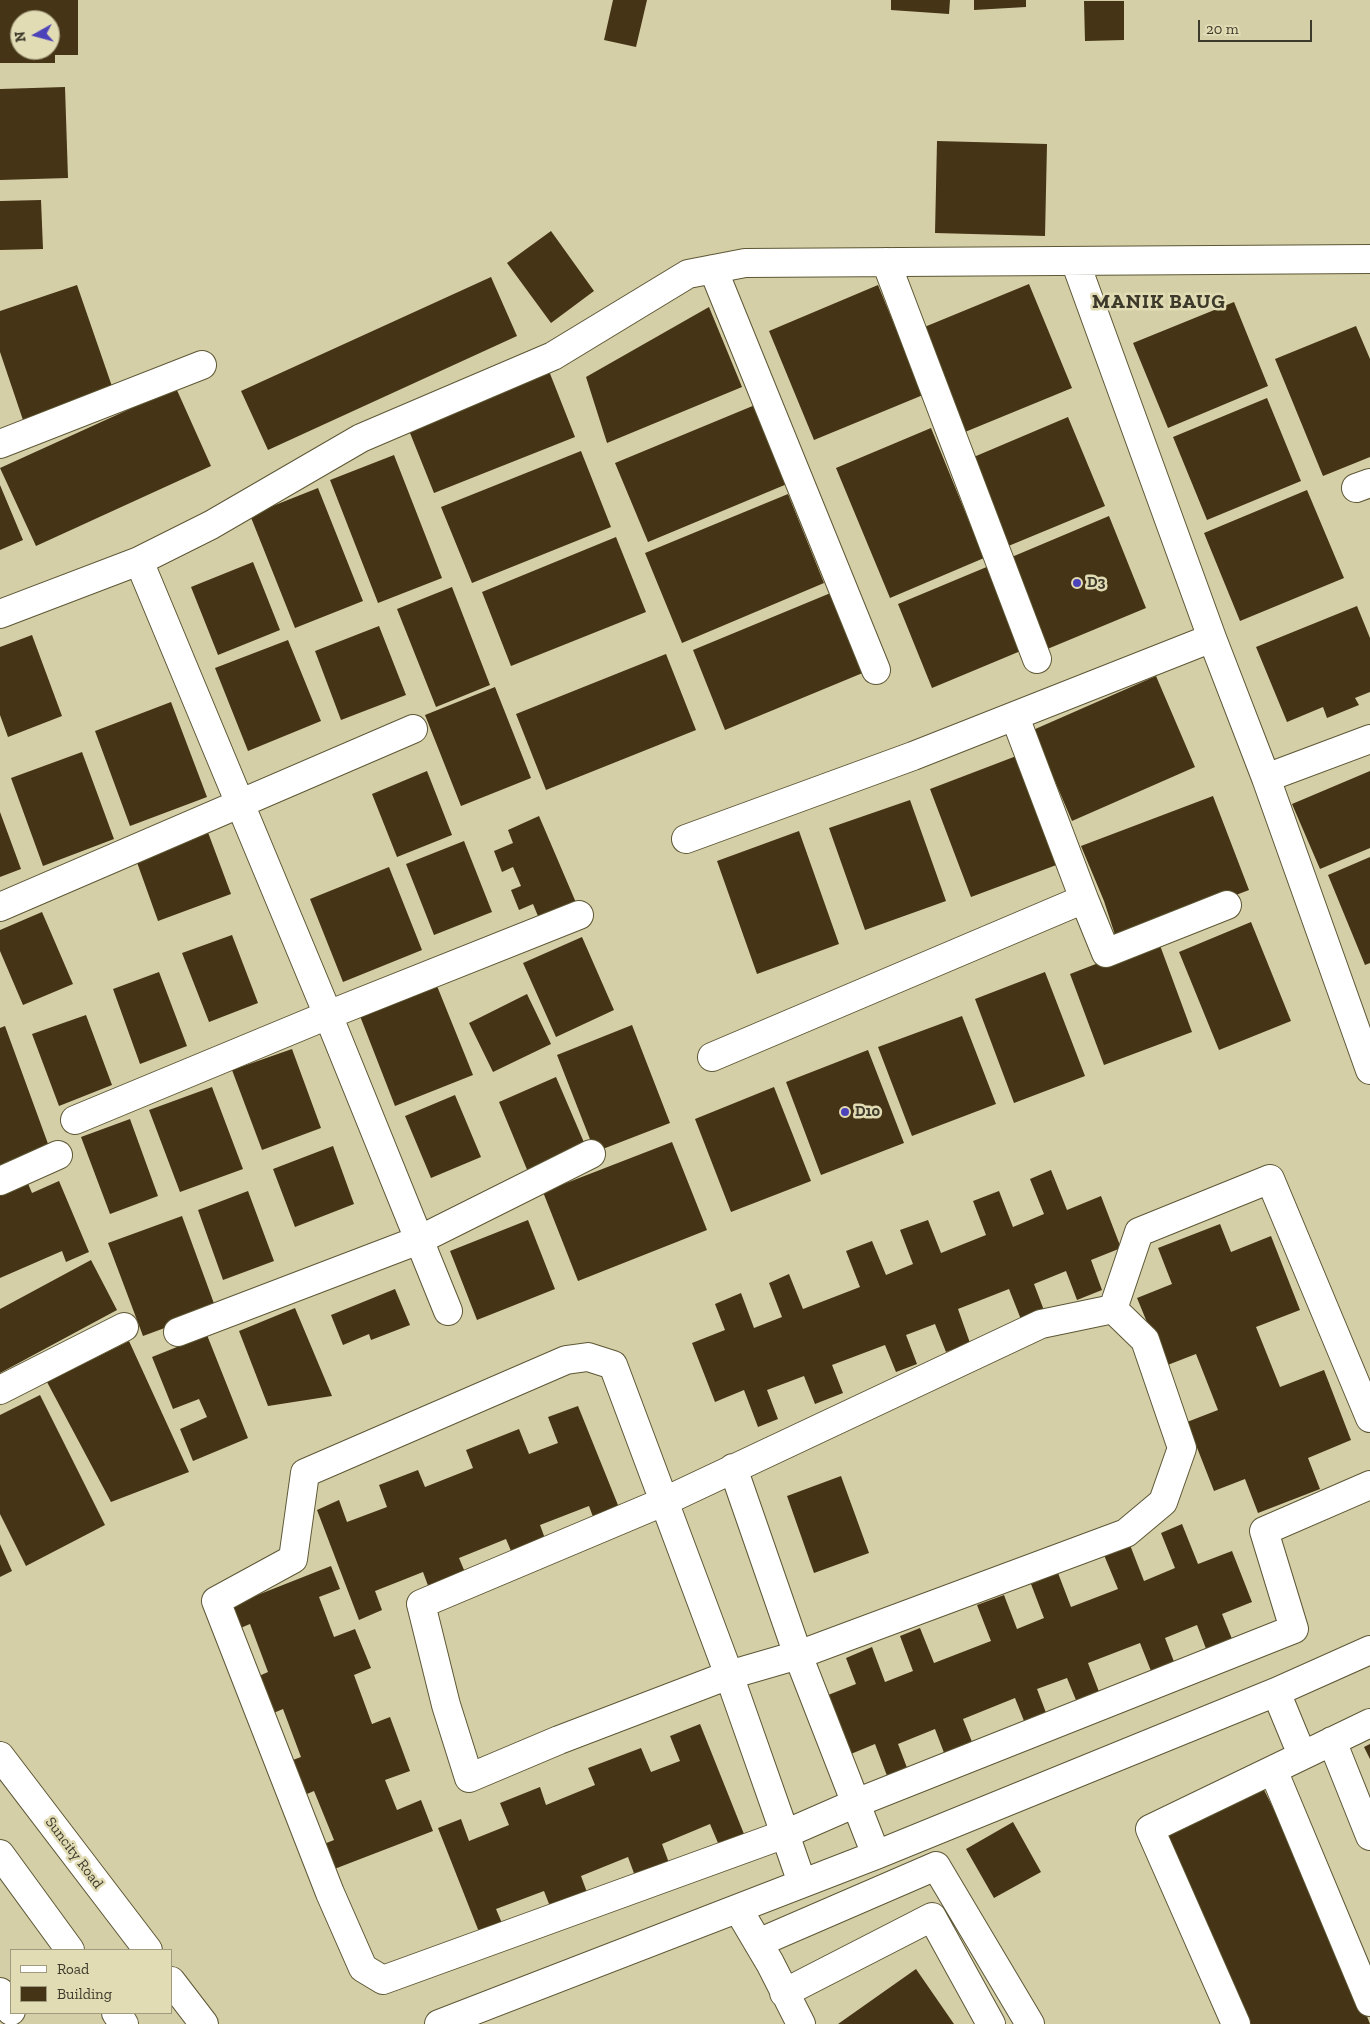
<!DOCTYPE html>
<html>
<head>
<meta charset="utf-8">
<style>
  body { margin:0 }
  #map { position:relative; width:1370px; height:2024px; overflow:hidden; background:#d5cfa8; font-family:"Zilla Slab",serif }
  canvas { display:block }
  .legend { position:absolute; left:10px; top:1949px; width:162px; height:65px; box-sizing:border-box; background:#e2dcb5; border:1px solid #a09b7e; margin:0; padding:6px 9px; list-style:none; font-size:15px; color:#3d3a2b }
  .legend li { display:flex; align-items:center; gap:10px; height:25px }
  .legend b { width:25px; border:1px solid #a09b7e }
  .north { position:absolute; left:10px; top:10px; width:50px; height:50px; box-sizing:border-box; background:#e2dcb5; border:1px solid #a09b7e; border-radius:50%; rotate:263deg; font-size:14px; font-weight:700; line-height:20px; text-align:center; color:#3d3a2b }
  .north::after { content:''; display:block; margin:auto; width:18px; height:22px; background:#4c42b9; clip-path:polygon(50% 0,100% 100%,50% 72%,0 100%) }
  .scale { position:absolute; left:1198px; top:20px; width:114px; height:22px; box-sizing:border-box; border:2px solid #3d3a2b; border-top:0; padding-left:6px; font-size:15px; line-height:18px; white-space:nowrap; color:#3d3a2b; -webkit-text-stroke:4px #e2dcb5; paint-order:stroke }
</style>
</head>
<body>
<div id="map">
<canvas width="1370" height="2024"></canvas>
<ul class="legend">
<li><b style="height:6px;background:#fff"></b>Road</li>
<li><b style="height:14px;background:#453415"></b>Building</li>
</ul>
<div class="north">N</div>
<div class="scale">20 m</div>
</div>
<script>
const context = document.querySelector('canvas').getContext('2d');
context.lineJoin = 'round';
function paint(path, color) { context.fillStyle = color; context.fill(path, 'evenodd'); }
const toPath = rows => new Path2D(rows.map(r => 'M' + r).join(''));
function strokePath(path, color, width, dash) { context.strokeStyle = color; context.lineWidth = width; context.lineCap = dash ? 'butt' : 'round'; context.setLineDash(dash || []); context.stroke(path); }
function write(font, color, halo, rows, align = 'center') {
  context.font = font + ' "Zilla Slab",serif'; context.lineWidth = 5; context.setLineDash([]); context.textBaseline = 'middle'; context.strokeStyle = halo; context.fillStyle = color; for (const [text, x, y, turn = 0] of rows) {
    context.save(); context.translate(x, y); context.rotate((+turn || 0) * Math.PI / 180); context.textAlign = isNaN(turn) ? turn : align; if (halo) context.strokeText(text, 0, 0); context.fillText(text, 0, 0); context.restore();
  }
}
paint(toPath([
  [0,0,78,0,78,55,55,55,55,63,0,63],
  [20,20,50,20,50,50,20,50],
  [613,0,647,0,636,47,604,40],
  [891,0,950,0,949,14,891,10],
  [974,0,1026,0,1026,7,974,10],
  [1084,1,1124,1,1124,40,1085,41],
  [65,87,68,178,0,180,0,89],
  [937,141,1047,144,1045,236,935,233],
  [41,200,43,249,0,250,0,201],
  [551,231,594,291,551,323,507,263],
  [491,277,517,336,268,450,241,391],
  [1029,284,1072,388,965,432,922,328],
  [77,285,115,395,25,426,0,352,0,311],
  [878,285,923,395,814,440,769,331],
  [1234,302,1268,386,1168,428,1133,343],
  [709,307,742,387,607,443,586,377],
  [1356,326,1370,359,1370,457,1323,476,1275,359],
  [547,366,575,437,434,493,406,423],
  [176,388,211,466,36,546,0,468],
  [1267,398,1301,481,1207,520,1173,437],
  [755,405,787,484,648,542,615,463],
  [1068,417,1105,506,1006,547,969,459],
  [931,428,984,558,890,598,836,468],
  [581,451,611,527,472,583,441,507],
  [394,455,442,578,378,603,330,480],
  [0,485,23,540,0,550],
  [318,488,363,601,295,628,250,515],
  [1307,490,1344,578,1240,621,1204,533],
  [788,494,824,583,682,643,645,553],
  [1109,516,1146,608,1045,650,1007,559],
  [616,537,646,612,511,666,482,592],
  [253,562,280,630,218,655,191,587],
  [989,566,1023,650,932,688,898,604],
  [452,587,490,685,436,707,397,609],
  [833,592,865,672,725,730,693,650],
  [1357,606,1370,638,1370,692,1355,698,1359,705,1327,718,1323,707,1287,722,1256,647],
  [379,626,406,695,341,720,315,651],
  [32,635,62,716,8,737,0,715,0,647],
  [288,640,321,721,248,751,215,668],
  [666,654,696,730,546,790,516,714],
  [1156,676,1195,767,1072,821,1033,730],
  [495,687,531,778,461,806,425,715],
  [171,702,207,797,130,826,95,731],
  [82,752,114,839,43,866,11,778],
  [1019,755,1059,864,971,897,930,789],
  [427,771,452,835,397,857,372,794],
  [1370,771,1370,848,1320,869,1292,804],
  [1213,796,1249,890,1117,941,1104,901,1081,846],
  [910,800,946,901,865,930,829,828],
  [0,812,21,869,0,877],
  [539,816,577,905,540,921,533,904,519,910,511,890,521,886,513,867,502,872,494,851,513,843,508,830],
  [206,827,231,894,158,921,134,854],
  [799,831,839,944,757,974,717,861],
  [464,841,492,912,434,935,406,864],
  [1370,857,1370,963,1365,965,1328,875],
  [389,867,422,950,343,982,310,899],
  [42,912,73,984,23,1005,0,951,0,930],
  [1251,922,1291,1021,1219,1050,1179,952],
  [232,935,258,1003,209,1022,182,953],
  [582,937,614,1010,556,1037,523,963],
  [1158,940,1192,1032,1104,1065,1070,974],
  [159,972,187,1046,140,1064,113,989],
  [1045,972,1085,1076,1014,1103,975,999],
  [435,981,473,1075,395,1106,358,1011],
  [527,994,551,1044,493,1072,469,1023],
  [86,1015,112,1085,59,1106,32,1034],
  [962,1016,996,1104,912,1136,878,1047],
  [632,1025,670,1123,595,1152,557,1055],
  [5,1026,51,1152,0,1171,0,1028],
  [292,1049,321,1128,262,1150,232,1070],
  [868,1050,904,1143,821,1175,786,1082],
  [556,1077,586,1147,528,1172,499,1102],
  [212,1087,243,1169,180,1192,149,1110],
  [774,1087,811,1181,731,1212,695,1119],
  [455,1095,481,1157,431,1178,405,1116],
  [130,1119,158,1196,110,1214,81,1137],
  [672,1142,707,1230,578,1281,543,1192],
  [333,1146,354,1204,295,1227,273,1169],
  [1051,1170,1067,1210,1101,1196,1121,1248,1091,1260,1102,1290,1077,1300,1066,1271,1034,1284,1045,1313,1022,1322,1009,1289,958,1309,970,1343,946,1352,935,1324,906,1335,917,1364,896,1372,885,1345,832,1365,843,1393,815,1404,804,1376,767,1390,778,1419,758,1427,744,1390,715,1402,692,1343,725,1330,715,1304,741,1293,754,1328,782,1317,769,1283,789,1274,803,1309,860,1287,846,1251,872,1241,886,1275,913,1264,900,1230,928,1220,941,1253,986,1235,973,1201,999,1191,1013,1227,1044,1214,1030,1179],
  [26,1179,32,1193,59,1181,89,1252,66,1262,62,1251,0,1278,0,1190],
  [248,1191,274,1261,223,1280,198,1210],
  [182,1216,216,1309,143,1336,108,1243],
  [528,1220,555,1289,477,1320,450,1251],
  [1220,1224,1231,1252,1271,1236,1300,1310,1256,1327,1280,1387,1324,1370,1351,1440,1308,1458,1320,1489,1258,1513,1245,1479,1214,1491,1187,1422,1218,1410,1196,1354,1165,1366,1137,1298,1172,1284,1158,1248],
  [91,1260,117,1310,0,1373,0,1309],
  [395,1289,410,1325,371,1340,369,1334,343,1345,331,1315],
  [295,1308,332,1396,268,1406,239,1331],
  [207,1335,248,1438,193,1461,180,1429,207,1417,199,1399,173,1409,152,1357],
  [129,1341,189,1472,111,1502,47,1382],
  [40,1395,105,1525,26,1566,0,1514,0,1415],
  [578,1406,622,1515,596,1525,589,1506,540,1525,547,1544,514,1558,506,1539,459,1558,467,1577,430,1591,423,1572,375,1591,382,1610,359,1620,317,1510,339,1500,347,1522,387,1507,379,1485,418,1470,425,1487,473,1468,466,1450,519,1429,529,1454,558,1443,548,1417],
  [841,1476,869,1553,814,1573,787,1496],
  [1182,1524,1198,1564,1232,1551,1252,1602,1222,1614,1234,1644,1208,1654,1197,1625,1165,1638,1176,1667,1153,1676,1140,1643,1088,1663,1101,1697,1078,1705,1067,1678,1037,1689,1048,1718,1026,1726,1015,1698,963,1719,974,1747,946,1758,935,1729,898,1744,909,1773,889,1781,875,1744,846,1756,823,1697,856,1684,846,1658,872,1647,885,1682,913,1671,900,1636,920,1628,934,1663,991,1641,977,1605,1004,1595,1017,1629,1044,1618,1031,1584,1058,1573,1071,1607,1118,1589,1104,1555,1130,1545,1144,1581,1175,1568,1161,1533],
  [0,1544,12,1571,0,1577],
  [331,1566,340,1589,319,1597,334,1637,355,1629,371,1668,354,1675,372,1724,390,1717,410,1771,385,1780,397,1810,421,1800,433,1831,324,1873,314,1848,334,1840,314,1791,295,1799,282,1764,301,1757,283,1709,264,1717,250,1680,268,1672,250,1624,231,1632,222,1609],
  [700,1724,744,1834,718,1843,710,1824,662,1844,669,1863,635,1876,628,1857,581,1876,588,1895,551,1909,544,1891,496,1909,504,1928,481,1937,438,1828,461,1819,469,1841,509,1825,500,1803,540,1787,546,1805,595,1785,588,1768,641,1748,651,1772,680,1761,670,1736],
  [1370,1744,1370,1759,1364,1747],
  [1262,1786,1325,1910,1370,2024,1246,2024,1163,1834],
  [1013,1822,1041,1872,994,1898,966,1849],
  [916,1969,954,2024,838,2024]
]), '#453415');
const minor = toPath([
  [1075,261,1212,638,1266,778,1370,1070],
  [886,262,1037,659],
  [713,269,876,670],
  [0,444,202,365],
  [1356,488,1370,483],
  [139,561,328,1015,448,1311],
  [0,614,139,561,211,525,361,438,553,356,688,274,745,263,1370,259],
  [1015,717,1084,899],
  [1266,778,1370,739],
  [686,839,913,756,1212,638],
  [0,907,413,729],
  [712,1057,1084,899,1106,953,1227,905],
  [75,1120,328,1015,579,915],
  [0,1181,58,1155],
  [1113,1309,1145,1340,1182,1448,1163,1502,1126,1533,798,1655,729,1675,559,1740,469,1778,446,1705,421,1604,663,1502,1041,1324,1113,1309],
  [1113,1309,1139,1232,1270,1179,1370,1418],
  [178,1332,419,1240,591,1154],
  [0,1390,124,1327],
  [733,1468,798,1655,876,1855],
  [1276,1692,1302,1755],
  [1332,1741,1370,1836],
  [0,1756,148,1950],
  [1273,1770,1370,2002],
  [0,1854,70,1950],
  [802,1883,785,1834,729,1675,613,1365,588,1357,566,1360,305,1473,293,1559,216,1601,330,1893,363,1968,383,1980,785,1834,856,1803,1294,1629,1264,1531,1370,1485],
  [738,1909,770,1963,801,2024],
  [758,1943,936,1866,1030,2024],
  [171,1981,204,2024],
  [0,1992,11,2011],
  [784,1993,932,1917,991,2024],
  [116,2013,124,2024],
  [439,2024,876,1855,1276,1692,1370,1650],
  [1236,2024,1150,1829,1370,1723]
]);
strokePath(minor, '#5d5735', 30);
strokePath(minor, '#fff', 28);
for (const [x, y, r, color] of [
  [1077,583,5,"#4c42b9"],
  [845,1112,5,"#4c42b9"]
]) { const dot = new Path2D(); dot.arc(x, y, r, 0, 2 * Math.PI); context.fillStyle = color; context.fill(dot); strokePath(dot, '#e2dcb5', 2); }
write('bold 15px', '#3d3a2b', '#e2dcb5', [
  ["D3",1087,583],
  ["D10",855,1112]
], 'left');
write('15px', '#3d3a2b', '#e2dcb5', [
  ["Suncity Road",74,1853,53]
]);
context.letterSpacing = '1px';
write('bold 20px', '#3d3a2b', '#e2dcb5', [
  ["MANIK BAUG",1159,302]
]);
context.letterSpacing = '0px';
</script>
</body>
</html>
